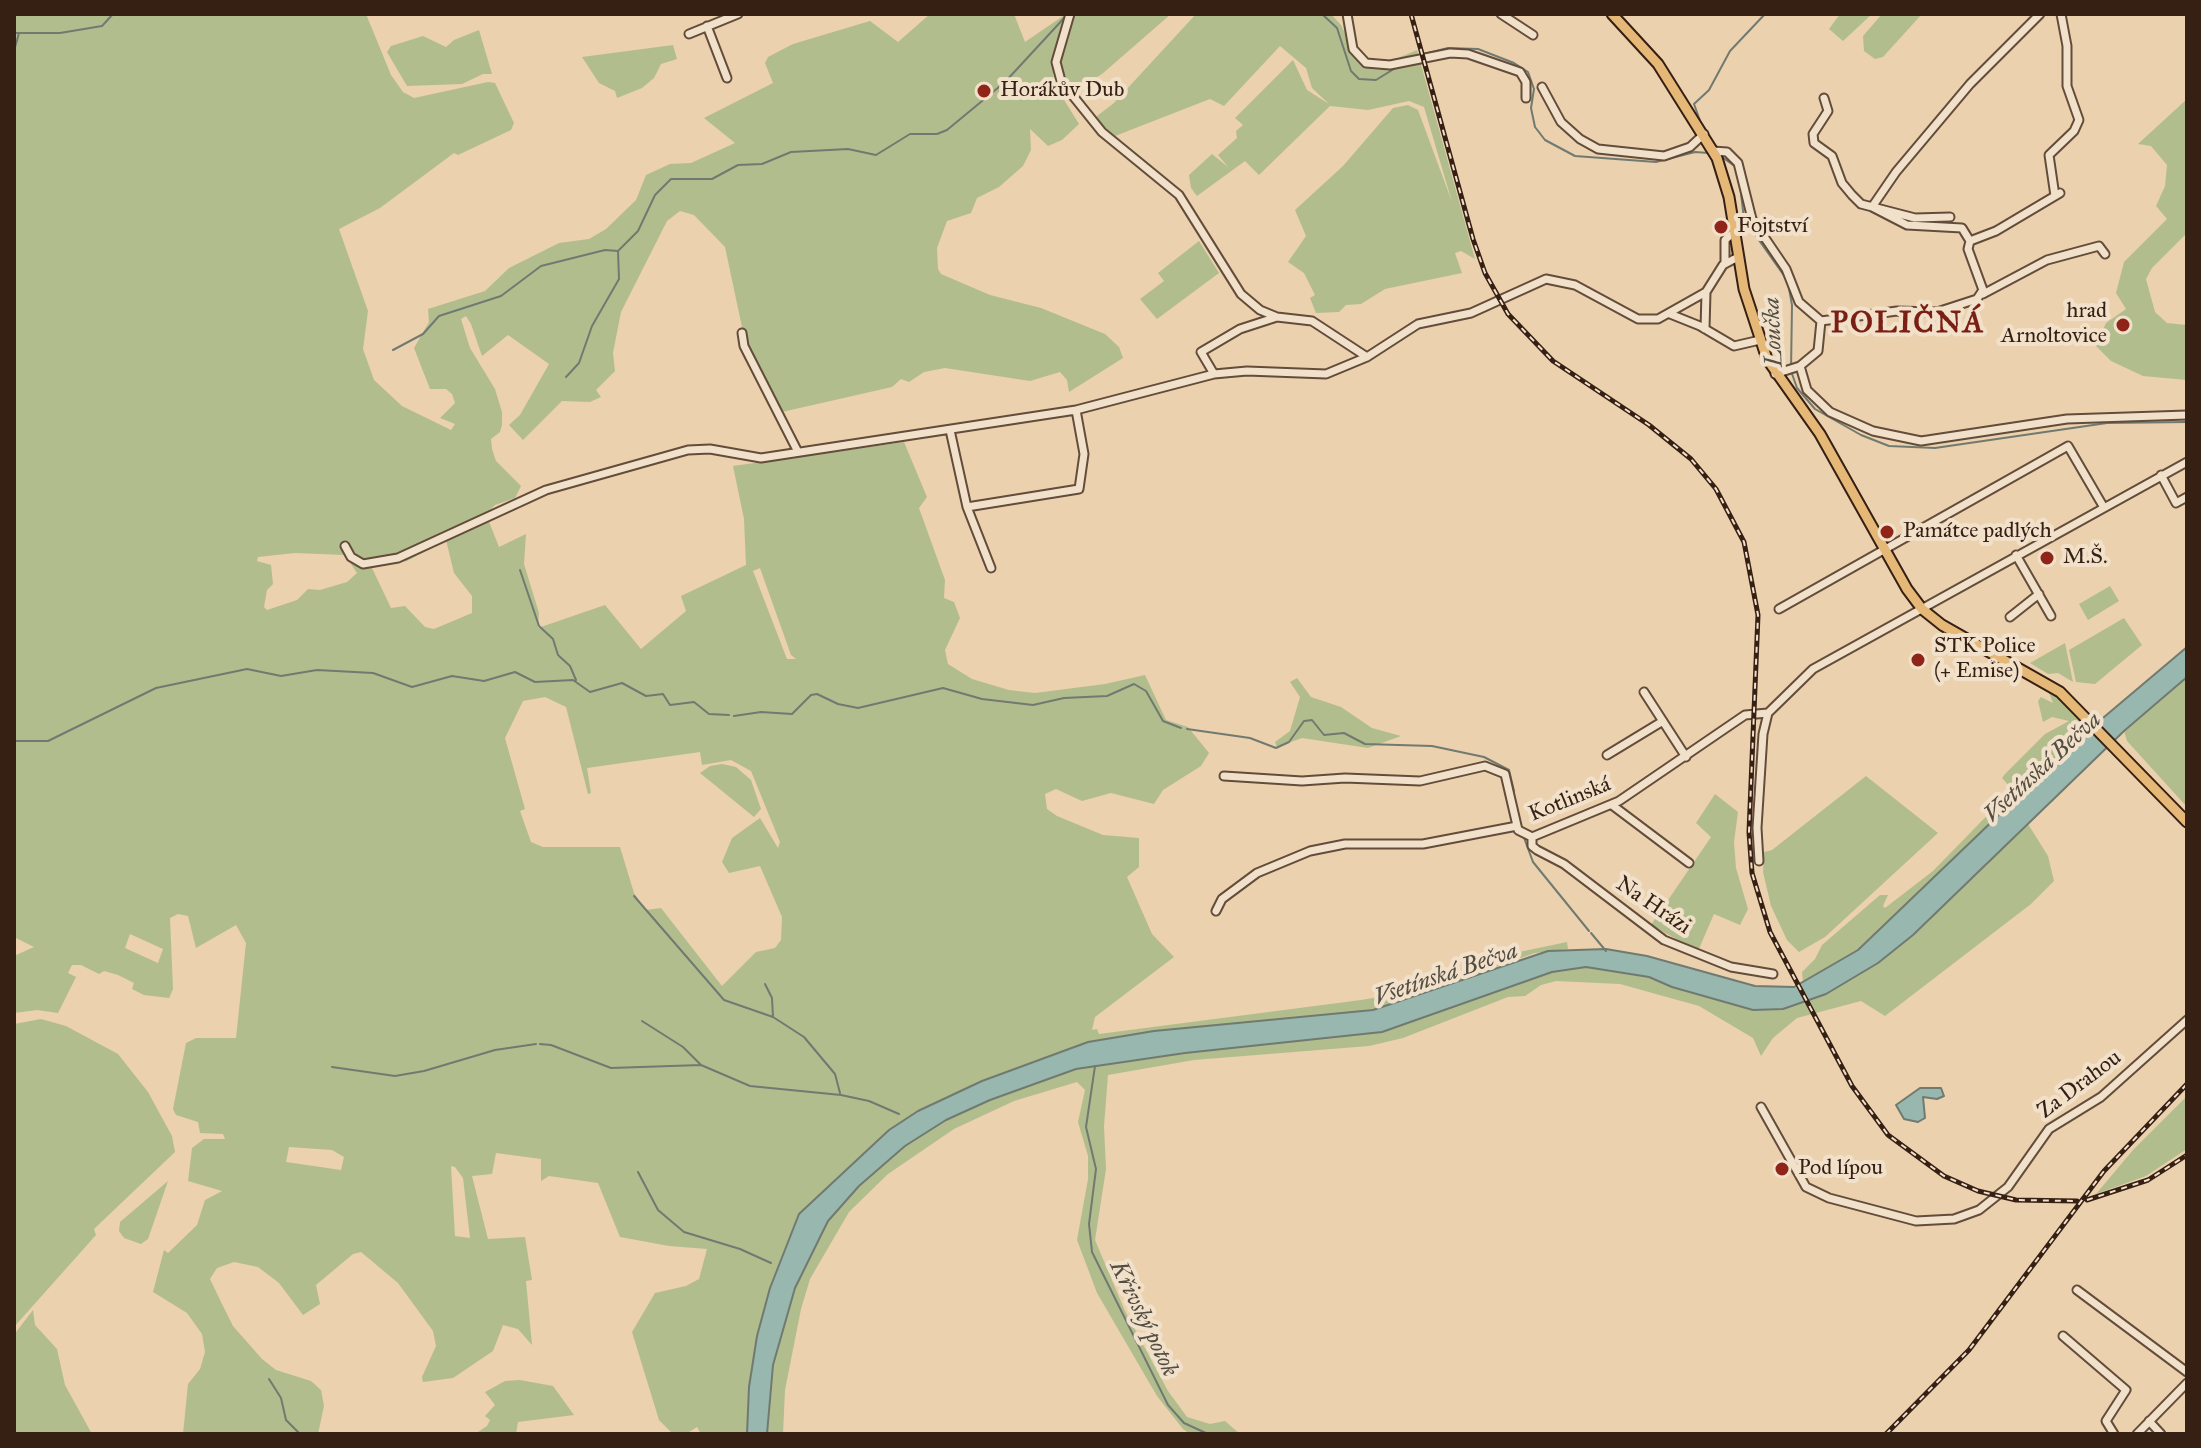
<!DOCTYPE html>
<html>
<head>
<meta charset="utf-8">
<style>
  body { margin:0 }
  #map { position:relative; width:2201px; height:1448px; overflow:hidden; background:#ebd1ae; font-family:"IM FELL Great Primer",serif }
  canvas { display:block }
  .frame { position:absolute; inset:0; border:16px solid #361f13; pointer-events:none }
</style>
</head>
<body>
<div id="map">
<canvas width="2201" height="1448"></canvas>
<div class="frame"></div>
</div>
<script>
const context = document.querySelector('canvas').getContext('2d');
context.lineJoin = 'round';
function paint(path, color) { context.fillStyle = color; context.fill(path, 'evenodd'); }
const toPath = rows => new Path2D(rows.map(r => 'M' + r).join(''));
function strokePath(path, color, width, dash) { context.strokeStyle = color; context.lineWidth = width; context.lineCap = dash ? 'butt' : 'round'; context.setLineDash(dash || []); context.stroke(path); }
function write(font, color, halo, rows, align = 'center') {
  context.font = font + ' "IM FELL Great Primer",serif'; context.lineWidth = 8; context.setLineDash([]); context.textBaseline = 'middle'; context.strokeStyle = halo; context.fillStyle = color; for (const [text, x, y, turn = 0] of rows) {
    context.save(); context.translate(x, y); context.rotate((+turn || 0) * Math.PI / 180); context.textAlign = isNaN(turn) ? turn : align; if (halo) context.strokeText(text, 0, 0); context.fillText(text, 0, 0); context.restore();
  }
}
paint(toPath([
  [14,14,366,14,391,75,403,92,414,98,488,82,495,83,514,123,511,130,458,155,454,153,380,208,339,229,368,311,363,349,374,380,402,406,451,430,455,424,440,418,455,403,452,394,446,389,430,389,414,348,429,322,428,309,485,291,509,268,559,243,589,239,606,229,636,200,646,175,670,164,691,163,735,143,704,118,773,83,765,63,768,57,793,44,870,21,898,42,930,14,1014,14,1025,42,1066,14,1054,61,1053,82,1079,124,1062,140,1048,146,1030,129,1031,150,1023,166,999,187,977,198,971,213,947,221,937,248,938,269,941,274,990,295,1041,308,1105,334,1119,347,1123,358,1069,392,1067,380,1060,372,1030,381,945,368,924,372,909,382,901,379,892,387,782,412,746,346,725,247,694,215,680,211,667,221,621,312,613,353,615,371,596,390,601,397,590,402,562,401,523,440,509,425,520,415,549,364,508,335,482,356,471,324,466,316,461,319,470,348,495,389,502,412,502,425,500,432,491,439,492,449,496,461,521,486,515,498,495,505,486,514,499,547,526,534,524,564,539,613,538,628,605,605,641,649,686,611,681,596,746,565,744,519,733,466,904,442,927,497,919,508,945,580,944,598,954,602,960,618,945,650,948,664,972,679,1009,690,1035,693,1105,684,1145,675,1166,720,1188,727,1209,753,1201,766,1163,790,1154,804,1111,793,1082,801,1056,789,1045,794,1047,809,1057,816,1103,835,1139,838,1139,867,1127,877,1152,934,1174,957,1095,1017,1092,1030,1097,1029,1099,1034,1361,1000,1409,992,1500,956,1567,942,1568,949,1535,953,1373,1010,1154,1031,1088,1042,982,1081,918,1111,889,1130,799,1214,770,1288,757,1336,749,1387,747,1434,701,1434,697,1427,686,1434,673,1434,659,1420,632,1332,655,1293,686,1286,699,1279,707,1249,669,1246,620,1237,598,1183,549,1176,541,1181,541,1159,496,1153,492,1174,472,1176,488,1239,525,1237,532,1280,526,1281,532,1345,518,1329,503,1325,493,1351,453,1378,423,1382,422,1377,436,1346,433,1331,398,1283,361,1252,353,1254,316,1285,320,1304,303,1315,279,1283,258,1267,234,1262,217,1268,210,1279,221,1302,233,1326,262,1359,276,1370,311,1381,321,1390,324,1406,318,1434,183,1434,188,1384,200,1369,205,1352,202,1334,187,1313,153,1292,164,1250,168,1253,197,1225,205,1200,222,1191,188,1181,192,1148,204,1139,225,1139,223,1134,200,1133,198,1122,176,1115,173,1109,186,1043,196,1038,236,1038,246,943,236,925,196,948,188,916,178,914,170,918,173,989,169,998,144,995,132,989,134,983,118,975,104,971,99,974,81,965,72,965,68,973,76,977,58,1013,37,1010,14,1013,14,956,34,947,14,937],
  [446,540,454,573,472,596,472,613,434,629,425,627,405,606,391,608,372,568,407,561],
  [295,553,345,555,357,573,347,582,320,590,308,589,297,600,267,610,264,607,267,590,273,584,271,565,257,561,258,557],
  [760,568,791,655,796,659,787,659,753,571],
  [545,697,566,707,588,794,591,793,587,768,700,752,702,765,731,760,751,771,780,842,778,848,760,818,732,838,722,862,729,873,760,866,782,917,781,940,775,948,756,952,722,986,661,908,646,910,634,893,620,847,543,847,531,842,520,811,525,809,505,738,523,701],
  [130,934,163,949,158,963,125,948],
  [289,1147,332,1150,344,1157,341,1170,286,1162],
  [451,1166,455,1167,463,1178,470,1238,455,1236],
  [1071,14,1171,14,1102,74,1073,91,1059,67],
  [1196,14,1331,14,1341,25,1356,57,1379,66,1417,50,1475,259,1461,251,1455,253,1462,273,1385,289,1361,304,1346,305,1339,312,1316,313,1310,298,1315,295,1304,273,1288,262,1306,236,1295,210,1343,166,1393,108,1408,105,1418,110,1452,202,1424,107,1409,101,1368,110,1330,106,1259,175,1245,161,1197,196,1191,188,1189,175,1212,154,1228,167,1218,155,1237,138,1236,131,1243,125,1235,118,1293,60,1307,90,1329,104,1312,88,1306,68,1280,46,1224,106,1210,99,1115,136,1098,121,1097,116,1114,103],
  [1840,14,1872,14,1843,41,1829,29],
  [1882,14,1922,14,1883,57,1875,59,1864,51,1863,36],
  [479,30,492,74,483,74,462,84,407,86,387,52,391,46,423,36,446,47,454,40],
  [673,45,677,59,661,64,654,78,642,88,617,98,615,91,599,83,582,57],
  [2187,99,2187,233,2152,268,2146,279,2155,312,2167,323,2187,325,2187,380,2143,376,2111,361,2096,346,2106,323,2126,309,2116,293,2124,262,2167,219,2156,206,2165,186,2167,165,2151,146,2138,144],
  [1199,241,1219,273,1157,319,1140,299,1164,281,1158,273],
  [2110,586,2119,601,2088,620,2079,604],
  [2124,618,2142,645,2095,684,2076,682,2069,650],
  [2065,643,2073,682,2058,673,2048,674,2030,663],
  [2187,677,2187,807,2127,741,2124,731],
  [1297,678,1311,697,1341,707,1372,728,1401,736,1368,748,1302,738,1277,747,1275,742,1290,731,1300,697,1290,682],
  [2048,690,2058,695,2091,728,1858,950,1803,983,1802,972,1815,959,1822,945,1880,895,1888,895,1883,906,1885,908,1933,871,2007,795,2011,788,2002,778,2005,774,2045,734,2069,721,2052,717,2043,722,2038,701,2041,697,2053,703],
  [722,764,736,767,751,780,761,809,754,817,700,773,710,766],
  [1866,776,1938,833,1825,937,1799,952,1787,940,1771,906,1763,872,1764,852,1772,850],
  [1715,794,1738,812,1734,842,1736,868,1748,909,1740,925,1714,914,1698,951,1651,925,1711,837,1696,823],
  [2028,824,2048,856,2054,881,2031,904,1885,1016,1861,1001,1797,1018,1773,1038,1761,1056,1753,1038,1699,1006,1620,984,1556,981,1541,985,1525,996,1508,997,1403,1038,1369,1046,1194,1060,1108,1075,1104,1126,1106,1169,1095,1240,1125,1311,1168,1391,1187,1417,1210,1424,1225,1421,1240,1434,1190,1434,1183,1429,1157,1396,1097,1293,1077,1240,1088,1179,1088,1156,1078,1122,1085,1090,1077,1082,1014,1101,954,1129,888,1174,849,1212,810,1279,801,1309,785,1390,783,1434,767,1434,773,1365,795,1288,828,1221,859,1186,905,1146,946,1120,990,1100,1076,1069,1185,1053,1382,1032,1552,972,1586,967,1618,971,1650,977,1672,987,1753,1010,1783,1009,1826,994,1878,963,1913,935],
  [41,1019,66,1026,118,1054,148,1092,172,1136,175,1152,94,1229,96,1235,14,1327,14,1024],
  [2187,1096,2187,1149,2146,1176,2096,1194,2133,1150],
  [168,1181,148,1239,141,1244,124,1238,119,1231,120,1222],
  [33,1310,35,1325,57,1349,65,1385,92,1434,14,1434,16,1332],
  [520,1380,553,1386,574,1415,518,1422,516,1434,475,1434,487,1426,490,1420,485,1416,495,1405,485,1392,505,1381]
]), '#b2bd8e');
const water = toPath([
  [2187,647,2187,677,2124,731,1913,935,1878,963,1826,994,1783,1009,1753,1010,1672,987,1649,977,1586,967,1552,972,1382,1032,1185,1053,1076,1069,990,1100,946,1120,905,1146,859,1186,828,1221,795,1288,773,1365,767,1434,747,1434,749,1387,757,1336,770,1288,799,1214,889,1130,918,1111,982,1081,1088,1042,1154,1031,1373,1010,1548,951,1606,949,1647,956,1755,986,1794,987,1858,950,2078,739,2187,647],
  [1920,1088,1941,1088,1944,1096,1937,1099,1923,1097,1925,1118,1918,1122,1904,1119,1896,1105,1920,1088]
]);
paint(water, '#98b7ae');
strokePath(water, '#717a70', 2);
strokePath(toPath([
  [1322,14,1337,28,1351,71,1359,79,1376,80,1397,67],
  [14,33,60,33,102,26,113,14],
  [14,51,19,33],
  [1408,58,1448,48,1478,49,1514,63,1528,72,1534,89,1531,108,1535,127,1545,140,1575,156,1656,162,1695,152,1709,153],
  [1703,129,1694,104,1709,90,1730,51,1765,14],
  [1719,155,1736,167],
  [1740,185,1744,219,1785,277],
  [1788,283,1792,305,1791,371,1797,388,1815,409,1861,435,1889,446,1935,448,2107,423,2187,422],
  [393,350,423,334,439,316,501,296,541,266,605,250,618,251],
  [566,377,579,363,592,326,619,279,618,251,638,231,655,195,671,179,712,179,738,165,762,164,791,152,848,149,876,155,910,134,937,134,947,130,1005,82,1066,16],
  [520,570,539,626,553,639,558,655,570,666,576,680],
  [734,716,761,712,792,714,811,695,817,694,838,704,858,708,943,688,982,699,1033,705,1064,698,1107,696,1134,684,1146,691,1163,721,1181,728],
  [1187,729,1250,738,1276,748,1289,742,1304,721,1312,720,1324,735,1344,733,1365,744,1432,746,1484,757,1509,770,1514,791],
  [14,741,48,741,156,688,247,669,281,676,317,670,373,673,412,687,452,676,484,681,515,672,535,682,573,680,590,692,622,683,646,696,663,694,670,705,694,702,709,714,729,715],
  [1523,835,1533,862,1589,931],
  [634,896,724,1000,773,1017,804,1037,835,1074,840,1093],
  [1591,933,1606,951],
  [765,984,772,998,773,1017],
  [642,1021,683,1047,701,1065],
  [540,1044,551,1045,611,1068,701,1065,750,1086,841,1095,869,1101,899,1114],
  [1095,1066,1086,1127,1096,1169,1089,1224,1092,1252,1168,1405,1184,1423,1208,1434],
  [332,1067,395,1076,424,1071,495,1050,536,1044],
  [638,1172,658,1210,684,1232,740,1249,771,1263],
  [269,1379,281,1398,286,1420,300,1434]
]), '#717a70', 2);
const minor = toPath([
  [1070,14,1056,62,1061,81,1102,132,1179,195,1241,294,1260,310,1277,317],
  [1347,14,1353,49,1366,63,1390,65,1450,53,1468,54,1520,72,1526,82,1526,98],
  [1501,14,1533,35],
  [707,26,727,78],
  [689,34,738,14],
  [1542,87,1561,122,1580,139,1598,149,1664,156,1690,147,1704,134],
  [1824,98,1828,111,1813,134,1814,143,1832,156,1842,183,1852,195,1861,204,1915,218,1950,217],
  [1713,151,1727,152,1738,163,1752,219,1786,269,1799,302,1821,321,1818,351,1800,366],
  [2055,196,2049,155,2074,131,2079,120,2067,86,2067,46,2061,14],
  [1970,241,1962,228,1907,225,1872,207,1896,172,1970,84,2040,14],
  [1725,262,1725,240,1734,232],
  [1983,294,2047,260,2099,246,2105,254],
  [1670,314,1700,326,1734,346,1760,340],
  [1821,321,1897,311,1937,312,1977,299,1983,290,1968,249,1970,241,1996,231,2060,193],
  [1705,329,1706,292],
  [742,333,744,346,798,452],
  [1214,374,1201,352,1240,329,1277,317,1312,321,1367,357],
  [1775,374,1800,366,1807,390,1830,412,1873,431,1921,441,2067,419,2187,415],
  [950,430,967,507,991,568],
  [2161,475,2176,503,2187,497],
  [967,507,1079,489,1084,454,1076,410],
  [345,546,351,557,363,564,398,558,546,490,688,450,710,449,761,458,1076,410,1214,374,1247,371,1326,374,1367,357,1418,324,1471,313,1546,279,1575,285,1638,319,1658,319,1706,292,1723,265,1738,257],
  [2016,555,2051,616],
  [1779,609,2068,446,2103,506],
  [2010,617,2039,594],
  [1644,692,1686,757],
  [1607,755,1663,721],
  [1224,776,1302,781,1345,778,1420,781,1485,766,1505,774,1518,830,1532,837,1619,801,1745,715,1768,713,1813,669,2187,462],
  [1612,805,1689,863],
  [1532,837,1532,846,1537,850,1564,864,1664,940,1731,967,1773,974],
  [1759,861,1757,828,1763,734,1768,713],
  [1216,911,1222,899,1257,873,1310,851,1345,844,1423,844,1517,826],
  [1761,1107,1806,1187,1829,1198,1916,1221,1954,1219,1979,1210,2008,1187,2049,1129,2101,1097,2187,1020],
  [2077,1290,2187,1372],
  [2063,1336,2126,1390,2106,1421,2114,1434],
  [2149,1421,2161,1434],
  [2137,1434,2187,1383]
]);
const major = toPath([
  [1612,14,1658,64,1717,158,1729,197,1744,289,1767,359,1820,434,1907,589,1922,609,1942,625,2060,692,2187,822]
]);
strokePath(minor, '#634c3a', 11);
strokePath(major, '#361f13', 13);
strokePath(minor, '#f2e1ca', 7);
strokePath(major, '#e6b877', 9);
const rail = toPath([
  [1411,14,1473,239,1485,273,1508,314,1553,361,1649,425,1691,459,1716,489,1744,542,1758,615,1749,832,1752,873,1770,932,1852,1086,1888,1135,1944,1176,1978,1191,2016,1200,2077,1201],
  [2087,1200,2148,1180,2187,1155],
  [1886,1434,1969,1350,2104,1171,2187,1084]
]);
strokePath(rail, '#361f13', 5);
strokePath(rail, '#f2e1ca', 2, [6]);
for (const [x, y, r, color] of [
  [984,91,8,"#8f2418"],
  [1721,227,8,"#8f2418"],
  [2123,325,8,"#8f2418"],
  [1887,532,8,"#8f2418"],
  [2047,558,8,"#8f2418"],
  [1918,660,8,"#8f2418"],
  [1782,1169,8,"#8f2418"]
]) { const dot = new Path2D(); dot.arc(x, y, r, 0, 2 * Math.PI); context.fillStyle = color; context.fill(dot); strokePath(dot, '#f2e1ca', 3); }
write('22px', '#361f13', '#f2e1ca', [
  ["Horákův Dub",1000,91],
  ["Fojtství",1737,227],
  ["hrad",2107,312,"right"],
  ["Arnoltovice",2107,337,"right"],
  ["Památce padlých",1903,532],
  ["M.Š.",2063,558],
  ["STK Police",1934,647],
  ["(+ Emise)",1934,672],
  ["Pod lípou",1798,1169]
], 'left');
write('22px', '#361f13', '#f2e1ca', [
  ["Kotlinská",1570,800,-22],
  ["Na Hrázi",1653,906,34],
  ["Za Drahou",2080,1085,-37]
]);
write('italic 24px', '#534d42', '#f2e1ca', [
  ["Loučka",1774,332,-93],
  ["Vsetínská Bečva",2043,768,-43],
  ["Vsetínská Bečva",1446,975,-19],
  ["Křivský potok",1143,1319,64]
]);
context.letterSpacing = '2px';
write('bold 30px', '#7a1f14', '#f2e1ca', [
  ["POLIČNÁ",1908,325]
]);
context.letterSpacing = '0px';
</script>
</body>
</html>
